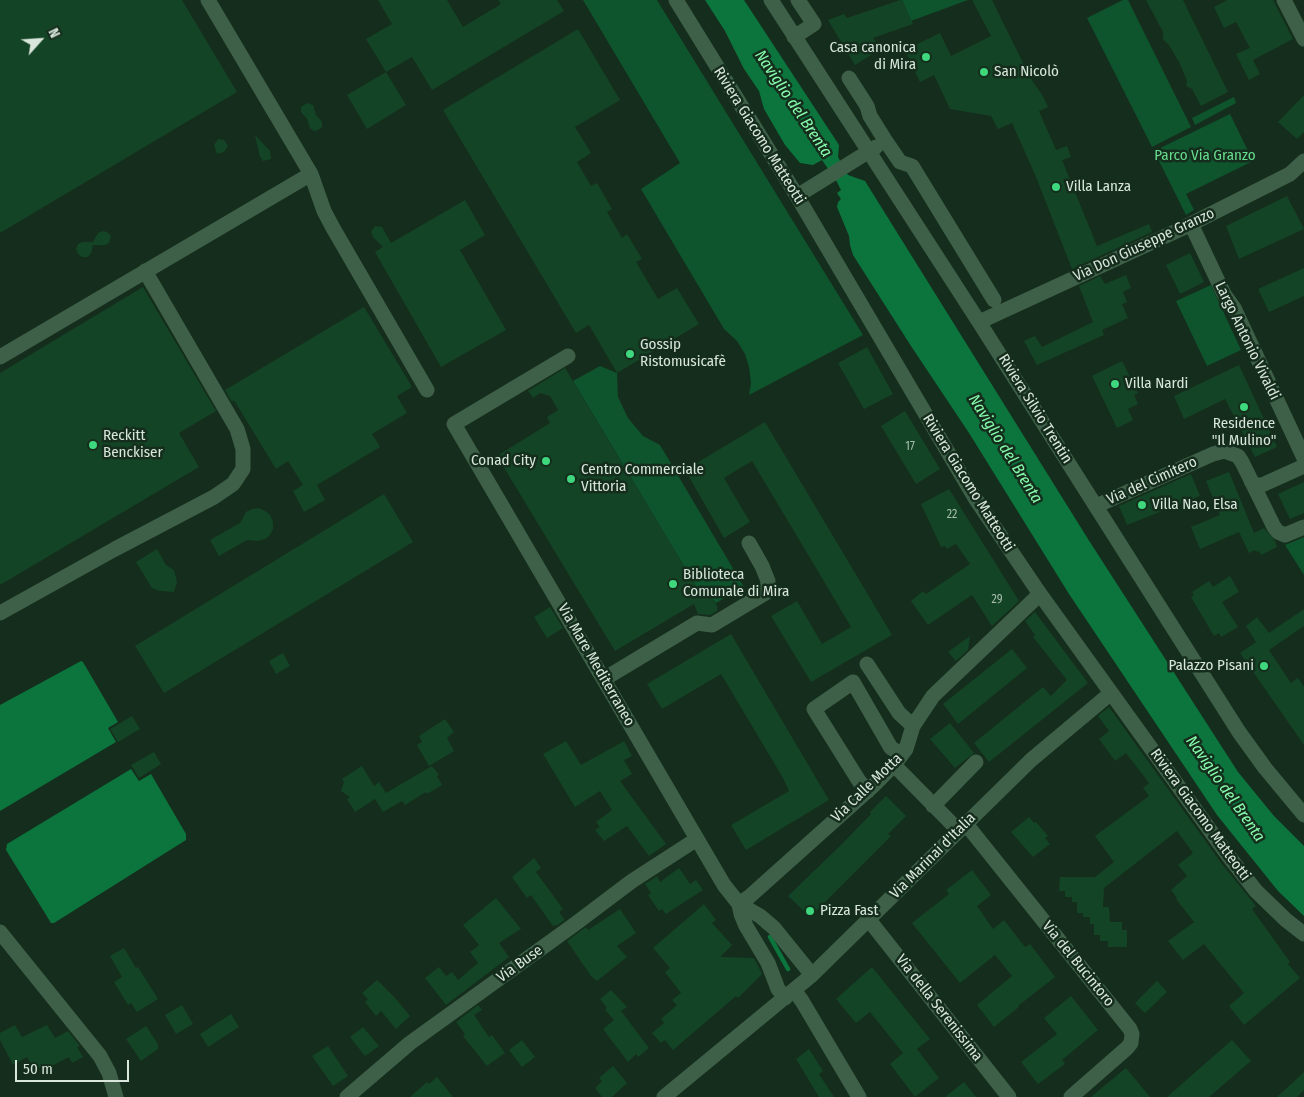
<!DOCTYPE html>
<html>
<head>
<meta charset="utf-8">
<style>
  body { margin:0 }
  #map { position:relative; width:1304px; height:1097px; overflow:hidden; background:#152d1c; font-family:"Fira Sans Condensed",sans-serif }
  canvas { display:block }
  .north { position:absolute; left:15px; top:15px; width:50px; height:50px; -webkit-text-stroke:4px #152d1c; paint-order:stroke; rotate:64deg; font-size:14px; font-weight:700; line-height:20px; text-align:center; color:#d8e6db }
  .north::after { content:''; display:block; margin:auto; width:18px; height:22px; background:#d8e6db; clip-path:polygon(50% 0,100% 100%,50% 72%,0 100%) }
  .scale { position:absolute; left:15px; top:1060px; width:114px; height:22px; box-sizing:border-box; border:2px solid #d8e6db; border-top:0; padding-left:6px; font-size:15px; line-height:18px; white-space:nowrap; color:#d8e6db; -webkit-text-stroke:4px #152d1c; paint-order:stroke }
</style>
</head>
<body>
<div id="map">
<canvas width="1304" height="1097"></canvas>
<div class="north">N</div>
<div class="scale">50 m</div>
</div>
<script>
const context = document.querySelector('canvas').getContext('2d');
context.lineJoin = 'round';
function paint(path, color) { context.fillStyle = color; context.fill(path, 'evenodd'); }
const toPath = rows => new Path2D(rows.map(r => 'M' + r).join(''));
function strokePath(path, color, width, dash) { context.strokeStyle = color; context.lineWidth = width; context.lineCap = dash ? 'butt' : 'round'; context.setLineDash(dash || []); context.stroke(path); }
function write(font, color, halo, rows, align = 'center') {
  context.font = font + ' "Fira Sans Condensed",sans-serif'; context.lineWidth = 5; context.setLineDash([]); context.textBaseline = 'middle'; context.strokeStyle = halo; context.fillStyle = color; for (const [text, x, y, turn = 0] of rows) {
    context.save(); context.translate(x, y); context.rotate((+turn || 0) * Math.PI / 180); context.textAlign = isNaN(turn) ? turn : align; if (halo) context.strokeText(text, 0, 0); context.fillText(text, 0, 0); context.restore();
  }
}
paint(toPath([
  [583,0,657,0,863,335,749,395,751,383,749,367,745,354,737,341,724,329,641,189,680,163],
  [902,0,968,0,911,21],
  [1123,0,1128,0,1191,127,1152,147,1087,18],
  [1234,97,1236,103,1195,125,1192,118],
  [1230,114,1253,161,1186,194,1194,210,1186,215,1154,151],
  [1211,285,1241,350,1207,366,1176,301],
  [600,366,617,373,618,397,628,418,643,436,660,445,744,587,716,603,711,597,703,598,573,381],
  [1304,537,1304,575,1285,545]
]), '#0e542c');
paint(toPath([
  [705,0,744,0,839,145,838,157,848,175,865,181,1088,539,1238,772,1274,816,1304,846,1304,916,1278,891,1217,815,1069,594,969,433,911,346,853,255,850,245,849,236,837,207,838,202,841,199,837,193,841,190,837,182,822,160,813,165,800,163,785,145,764,109,759,91,744,69,725,31],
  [81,661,83,662,118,722,108,728,116,742,0,811,0,705],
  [131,769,139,781,151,774,186,834,186,840,54,923,51,923,6,850,7,844]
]), '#0c743d');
strokePath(toPath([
  [770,937,788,969]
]), '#0c743d', 4.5);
paint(toPath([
  [0,0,182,0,237,92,0,233],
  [378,0,447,0,463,27,501,4,498,0,557,0,564,11,432,90,412,57,386,72,406,105,367,129,347,95,386,72,366,39,392,24],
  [900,0,902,0,913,24,873,38,881,49,855,65,828,20,844,14,847,18],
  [972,0,992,0,1031,79,1043,96,1048,107,1039,111,1056,150,1067,146,1071,157,1062,160,1097,246,1149,224,1152,232,1072,269,1036,177,1012,123,998,129,991,116,950,109,934,75,920,82,905,50,940,33,951,56,991,36],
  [1146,0,1183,0,1228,92,1201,106,1192,89,1186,86,1187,81,1180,64,1169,45,1163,39,1163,32],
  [1227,0,1273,0,1293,39,1253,60,1260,74,1249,80,1236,54,1250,48,1236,22,1224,28,1214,7],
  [578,29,620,100,575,127,591,153,577,162,591,186,597,183,612,209,607,212,622,238,627,234,642,259,636,262,658,299,677,288,699,324,617,373,589,325,576,333,443,110],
  [1304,95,1304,132,1297,139,1278,122],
  [307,103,313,105,316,115,322,122,322,127,318,130,314,131,310,128,307,119,301,112,301,107],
  [255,135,270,151,271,159,263,161,260,157],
  [218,139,224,140,228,146,224,152,217,154,214,145],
  [1287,196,1304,229,1239,259,1226,226],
  [465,200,485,235,460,250,506,330,441,367,375,252,383,247,373,237,371,232,375,226,382,227,391,243],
  [103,231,107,232,111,236,109,243,105,245,93,245,91,253,88,257,82,257,78,254,76,249,78,244,83,242,93,242,98,233],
  [1190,253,1204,282,1180,294,1166,265],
  [1304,268,1304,296,1269,312,1258,289],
  [1126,275,1131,288,1123,292,1127,302,1122,304,1128,318,1102,330,1104,335,1037,365,1024,341,1035,336,1042,347,1093,322,1079,286,1100,276,1105,284],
  [143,287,216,411,179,433,199,467,0,585,0,373],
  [364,307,412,387,397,396,407,413,372,434,380,447,317,485,325,500,304,512,293,491,303,485,288,461,276,469,234,400,232,402,225,390],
  [867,347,893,394,864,409,838,363],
  [1122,361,1138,393,1134,395,1138,404,1128,409,1133,420,1117,428,1092,376],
  [1239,365,1277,447,1255,457,1225,399,1184,419,1174,396],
  [565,368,702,596,713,599,717,606,717,611,710,615,698,614,694,604,615,651,497,456,550,423,547,417,558,410,550,396,540,393,533,398,528,391],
  [905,411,940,469,916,484,881,426],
  [765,422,892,635,811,682,771,616,797,601,822,644,851,627,822,578,752,461,724,478,750,522,724,538,685,470],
  [1229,472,1254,533,1264,528,1275,541,1277,547,1261,555,1259,551,1256,552,1255,550,1249,553,1239,532,1200,549,1191,527,1220,515,1206,481],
  [1191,474,1200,496,1127,525,1119,506],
  [1304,482,1304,513,1290,519,1278,494],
  [949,489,1019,601,992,626,972,595,928,625,911,601,923,591,926,594,970,564,956,544,947,549,945,546,941,547,921,504],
  [384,494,413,542,164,693,135,646],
  [259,508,265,511,270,515,273,522,273,529,270,535,265,539,258,541,247,540,219,556,210,540,240,523,246,512,252,509],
  [157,549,166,565,174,570,177,582,174,592,160,591,152,588,136,562],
  [1230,576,1239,592,1222,602,1238,627,1221,637,1219,633,1214,636,1191,597,1194,595,1192,592,1209,581,1213,587],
  [550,607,563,628,547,638,534,617],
  [1304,609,1304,626,1269,650,1291,683,1298,678,1304,687,1304,745,1240,653,1256,642,1246,626,1257,617,1269,633],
  [1035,612,1088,683,989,762,974,743,1043,687,1051,696,1067,680,1033,637,1035,635,1025,621],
  [731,634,829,800,746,850,731,825,789,791,783,778,721,674,662,709,647,684],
  [970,636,968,650,956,661,948,652],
  [1012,649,1027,668,958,724,943,704],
  [283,653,290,666,276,674,269,661],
  [1109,707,1222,864,1256,906,1252,909,1290,962,1288,964,1300,978,1244,1025,1229,1006,1244,993,1204,944,1183,960,1168,941,1194,922,1176,899,1177,898,1171,890,1187,876,1178,865,1193,853,1177,831,1104,888,1103,907,1109,907,1110,922,1122,922,1122,930,1127,930,1127,947,1108,947,1108,941,1100,941,1100,935,1094,935,1094,924,1090,924,1090,917,1083,917,1083,913,1077,913,1077,902,1072,902,1072,897,1065,897,1065,891,1059,891,1060,877,1095,877,1114,862,1095,836,1149,796,1143,788,1149,783,1126,753,1115,761,1099,739,1109,731,1098,716],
  [132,716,140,729,118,742,110,729],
  [445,719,454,732,447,738,454,751,429,766,417,745,422,742,419,736],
  [950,723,974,753,955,768,930,739],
  [566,741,581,765,624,741,632,756,624,760,632,774,620,781,666,844,649,856,627,826,604,841,595,830,600,827,596,822,612,810,600,791,575,807,543,754],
  [154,752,161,764,139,778,131,765],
  [362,766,374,786,379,782,386,793,432,766,439,775,437,776,442,785,427,794,426,792,405,805,402,801,383,812,375,799,355,812,347,799,350,797,341,791,344,782,342,779],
  [886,796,906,816,888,834,891,836,810,917,788,896,841,845,871,814,870,812],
  [1029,817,1034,823,1036,822,1048,836,1045,838,1050,844,1033,857,1011,832],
  [534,858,541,868,536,872,563,909,559,912,565,920,556,926,555,925,553,926,531,895,527,898,512,877],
  [679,868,690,884,696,880,703,890,666,914,662,909,659,911,648,895,651,893,645,884,657,876,660,882],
  [972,870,991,895,977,906,993,929,1004,920,1025,947,1030,944,1055,977,1018,1006,1019,1007,994,1027,977,1005,1012,976,995,955,960,983,912,923,949,894,946,890],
  [496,898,521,929,499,943,509,957,446,1005,425,978,439,967,446,976,452,972,458,980,478,963,470,952,479,945,463,925],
  [704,904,716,920,712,923,732,945,720,957,754,958,762,974,738,998,736,996,673,1050,665,1040,661,1043,652,1033,664,1023,661,1019,677,1005,672,1000,681,993,665,972,670,968,653,948],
  [620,909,636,933,617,946,627,957,597,981,591,976,567,941,586,927,588,930],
  [124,948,136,968,138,967,158,999,137,1012,131,1003,128,1005,114,982,122,977,110,956],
  [872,967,930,1039,917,1049,939,1078,915,1097,890,1064,903,1053,870,1012,856,1023,836,999],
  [377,980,396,999,410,1016,396,1029,381,1011,376,1016,365,1002,368,999,362,993],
  [1157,981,1167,992,1145,1013,1135,1003],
  [611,990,627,1007,621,1011,649,1048,638,1057,636,1054,628,1062,603,1029,614,1020,605,1010,607,1008,600,999],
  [1071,996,1098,1030,1062,1060,1065,1064,1038,1084,1021,1062,1057,1034,1044,1018],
  [182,1005,193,1024,176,1034,165,1015],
  [478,1005,482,1010,474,1015,489,1037,492,1035,505,1053,487,1066,463,1036,465,1034,456,1022],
  [231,1014,239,1027,208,1047,200,1034],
  [15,1025,22,1037,47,1025,55,1038,68,1031,80,1046,77,1047,83,1057,72,1063,69,1057,44,1070,41,1067,35,1071,27,1057,13,1065,0,1040,0,1033],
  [146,1026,158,1044,158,1049,141,1061,126,1039],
  [363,1027,379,1046,365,1056,350,1037],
  [522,1040,535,1057,522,1067,509,1050],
  [1232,1040,1251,1061,1209,1097,1167,1097],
  [328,1046,348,1076,333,1086,312,1056],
  [809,1049,823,1071,819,1074,834,1097,819,1097,796,1059],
  [613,1066,627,1083,612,1097,602,1097,595,1088,602,1081,599,1078],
  [1126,1068,1150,1097,1091,1097,1104,1086],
  [1304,1072,1304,1090,1297,1097,1277,1097],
  [437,1077,453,1097,410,1097,427,1082,429,1084],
  [964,1082,976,1097,945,1097]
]), '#144426');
strokePath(toPath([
  [208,0,311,174,324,211,333,228,427,390],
  [676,0,797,196,975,498,1040,594,1230,858,1256,891,1286,920,1304,934],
  [771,0,979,322,1239,732,1265,768,1304,815],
  [1284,0,1304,39],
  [794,37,814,24,798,0],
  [849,78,867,106,870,116,885,140,900,162,912,166,994,300],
  [797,196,876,147],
  [1191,224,1224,294,1234,308,1304,458],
  [979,322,1181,229,1290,174,1304,161],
  [568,356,454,424,724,885,739,904,760,916,774,928,812,975],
  [0,357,311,174],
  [1251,481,1256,485,1262,485,1304,466],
  [1096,506,1213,454,1224,451,1238,456,1242,462,1274,527,1278,532,1285,535,1304,527],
  [0,613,115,549,214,497,233,484,243,469,243,449,237,429,145,271],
  [867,664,899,713,913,726],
  [604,679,697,623,712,625,767,592,768,581,762,566,749,543],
  [894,765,959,831],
  [868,791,859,781,814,709,853,682,891,748,902,754],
  [933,806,976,762],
  [966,824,1130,1029,1132,1034,1131,1043,1127,1048,1071,1097],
  [739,904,749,897,873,786,894,765,906,749,913,726,933,696,1040,594],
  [739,904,741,914,746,926,768,963,778,989,785,998],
  [869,920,1009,1097],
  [0,932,100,1056,109,1073,116,1097],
  [794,990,802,1001,859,1097],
  [347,1097,410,1043,575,924,632,881,697,839],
  [664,1097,812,975,1031,760,1111,693]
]), '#3e6048', 15);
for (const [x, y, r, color] of [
  [926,57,5,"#3ed77d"],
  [984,72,5,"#3ed77d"],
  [1056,187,5,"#3ed77d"],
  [630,354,5,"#3ed77d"],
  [1115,384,5,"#3ed77d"],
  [1244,407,5,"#3ed77d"],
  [93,445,5,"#3ed77d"],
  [546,461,5,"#3ed77d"],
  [571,479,5,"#3ed77d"],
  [1142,505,5,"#3ed77d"],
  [673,584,5,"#3ed77d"],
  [1264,666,5,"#3ed77d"],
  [810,911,5,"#3ed77d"]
]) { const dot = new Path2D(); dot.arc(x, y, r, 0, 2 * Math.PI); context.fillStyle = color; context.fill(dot); strokePath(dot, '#152d1c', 2); }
write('12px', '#a7beae', null, [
  ["17",910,447],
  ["22",952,515],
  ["29",997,600]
]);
write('15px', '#d8e6db', '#152d1c', [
  ["Casa canonica",916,48,"right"],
  ["di Mira",916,65,"right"],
  ["San Nicolò",994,72],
  ["Villa Lanza",1066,187],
  ["Gossip",640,345],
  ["Ristomusicafè",640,362],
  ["Villa Nardi",1125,384],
  ["Residence",1244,424,"center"],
  ["\"Il Mulino\"",1244,441,"center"],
  ["Reckitt",103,436],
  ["Benckiser",103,453],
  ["Conad City",536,461,"right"],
  ["Centro Commerciale",581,470],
  ["Vittoria",581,487],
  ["Villa Nao, Elsa",1152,505],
  ["Biblioteca",683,575],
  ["Comunale di Mira",683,592],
  ["Palazzo Pisani",1254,666,"right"],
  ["Pizza Fast",820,911]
], 'left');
write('15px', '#d8e6db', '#152d1c', [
  ["Riviera Giacomo Matteotti",759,136,58],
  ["Via Don Giuseppe Granzo",1144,245,-25],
  ["Largo Antonio Vivaldi",1247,341,64],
  ["Riviera Silvio Trentin",1035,409,58],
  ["Via del Cimitero",1152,481,-24],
  ["Riviera Giacomo Matteotti",968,483,58],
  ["Via Mare Mediterraneo",596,665,60],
  ["Via Calle Motta",867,788,-44],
  ["Riviera Giacomo Matteotti",1200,815,54],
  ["Via Marinai d'Italia",933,856,-45],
  ["Via Buse",520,964,-36],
  ["Via del Bucintoro",1078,964,51],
  ["Via della Serenissima",939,1008,52]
]);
write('15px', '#66dc8f', '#152d1c', [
  ["Parco Via Granzo",1205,156]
]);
write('italic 16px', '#87fcad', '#152d1c', [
  ["Naviglio del Brenta",793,104,56],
  ["Naviglio del Brenta",1005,449,58],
  ["Naviglio del Brenta",1225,789,55]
]);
</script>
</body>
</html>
